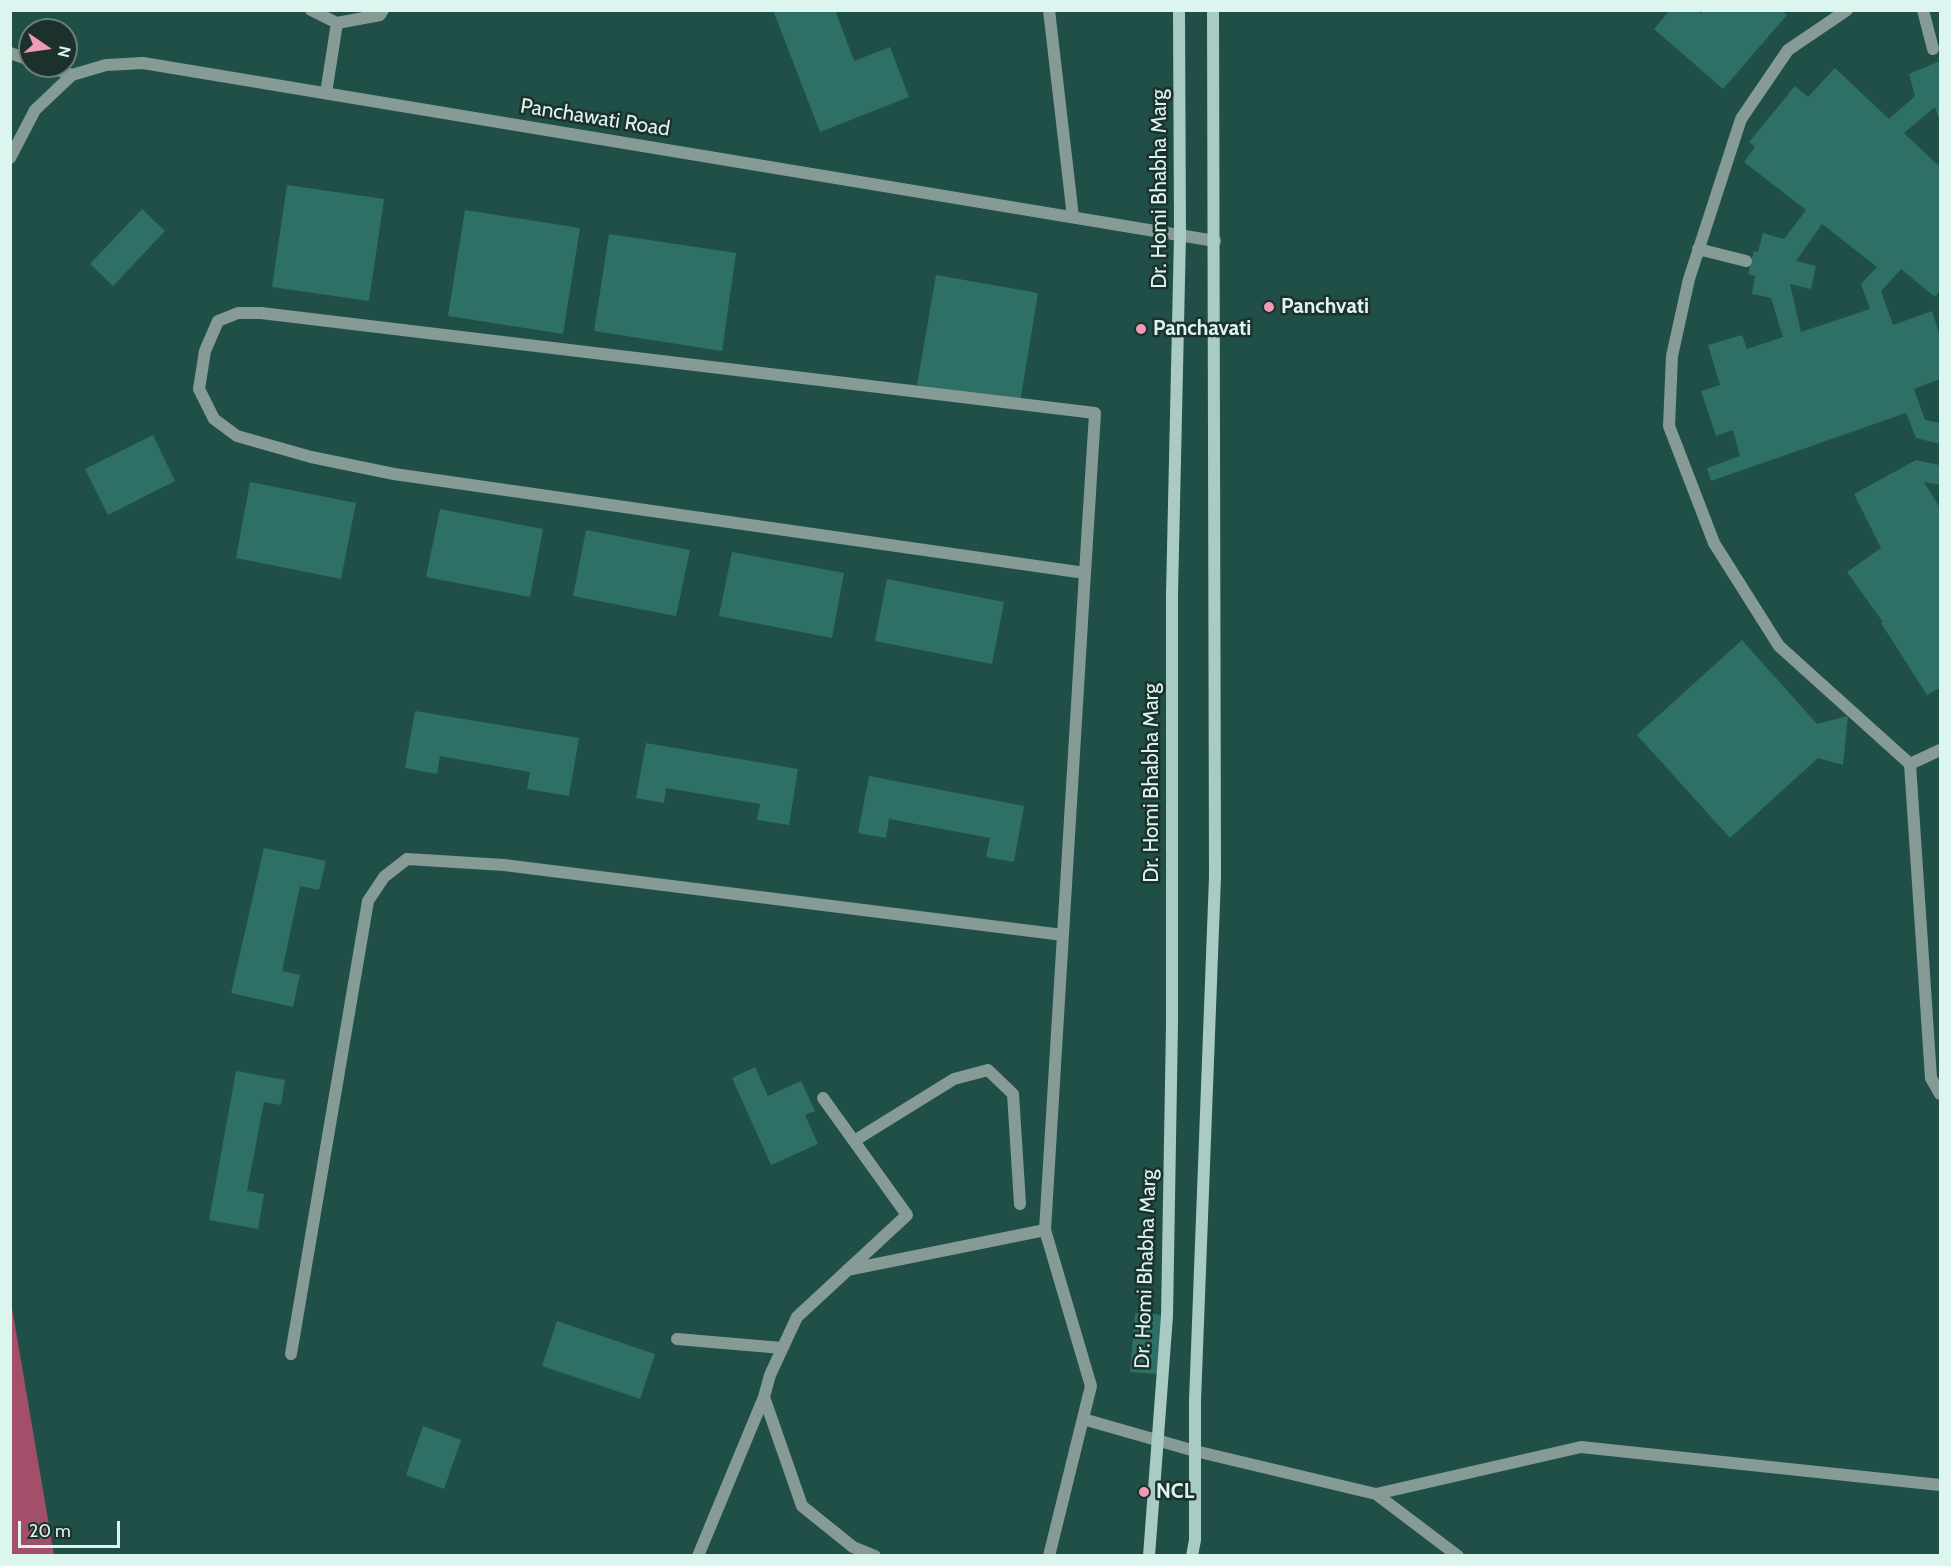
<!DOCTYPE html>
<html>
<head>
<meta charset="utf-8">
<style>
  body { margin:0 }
  #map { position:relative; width:1951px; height:1566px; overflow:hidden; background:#1f4f47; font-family:Cabin,sans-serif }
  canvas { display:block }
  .frame { position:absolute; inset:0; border:12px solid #dcf5ef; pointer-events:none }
  .north { position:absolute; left:18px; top:18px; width:60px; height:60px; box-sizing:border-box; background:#1c302c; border:2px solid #697f7a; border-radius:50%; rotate:103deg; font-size:16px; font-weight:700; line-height:24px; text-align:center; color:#dcf5ef }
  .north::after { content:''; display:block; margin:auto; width:21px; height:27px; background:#f19ab3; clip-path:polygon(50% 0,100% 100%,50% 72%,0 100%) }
  .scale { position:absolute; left:18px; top:1521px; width:102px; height:27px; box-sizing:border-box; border:3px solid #dcf5ef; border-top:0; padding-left:8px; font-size:18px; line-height:21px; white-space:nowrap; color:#dcf5ef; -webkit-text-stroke:4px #1c302c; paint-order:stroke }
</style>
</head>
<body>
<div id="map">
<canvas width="1951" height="1566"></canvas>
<div class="frame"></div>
<div class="north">N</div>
<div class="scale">20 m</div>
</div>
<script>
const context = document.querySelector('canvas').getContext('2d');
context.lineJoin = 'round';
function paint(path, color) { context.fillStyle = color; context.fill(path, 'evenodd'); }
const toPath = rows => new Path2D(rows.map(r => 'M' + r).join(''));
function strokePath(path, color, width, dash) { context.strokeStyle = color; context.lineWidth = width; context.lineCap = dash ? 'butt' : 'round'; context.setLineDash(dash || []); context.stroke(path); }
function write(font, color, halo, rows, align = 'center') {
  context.font = font + ' Cabin,sans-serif'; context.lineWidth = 5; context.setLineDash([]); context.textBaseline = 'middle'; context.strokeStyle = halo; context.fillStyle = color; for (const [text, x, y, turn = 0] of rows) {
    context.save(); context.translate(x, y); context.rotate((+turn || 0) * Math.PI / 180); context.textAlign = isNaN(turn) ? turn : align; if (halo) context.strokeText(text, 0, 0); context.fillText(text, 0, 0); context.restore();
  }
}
paint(toPath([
  [10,1302,11,1302,54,1555,11,1555]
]), '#a44f6a');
paint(toPath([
  [773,10,835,10,854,61,890,47,909,97,820,132],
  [1670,10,1697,10,1701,14,1704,10,1782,10,1787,15,1723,89,1654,29],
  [1940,61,1940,122,1935,107,1904,133,1940,167,1940,290,1935,297,1901,269,1881,291,1893,325,1932,311,1940,336,1940,379,1914,389,1925,420,1940,423,1940,444,1916,438,1906,413,1711,481,1707,468,1740,456,1733,430,1716,436,1701,391,1720,385,1708,345,1742,335,1747,349,1783,337,1771,298,1752,294,1755,276,1748,274,1754,251,1758,252,1763,233,1784,239,1806,210,1744,162,1755,147,1749,142,1795,86,1808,97,1835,68,1889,119,1915,96,1909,74],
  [1822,224,1877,267,1861,284,1870,309,1801,332,1790,284,1811,289,1816,266,1796,261],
  [287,185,384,199,369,301,272,287],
  [142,209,165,231,113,286,90,264],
  [465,210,580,228,563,334,448,316],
  [609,234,736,253,722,351,594,331],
  [936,275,1038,293,1020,403,917,385],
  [153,435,175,481,108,515,85,469],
  [1916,460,1940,465,1940,485,1924,482,1940,508,1940,688,1927,695,1881,623,1883,622,1847,572,1881,548,1854,494],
  [250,482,356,503,341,579,236,558],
  [440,509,543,529,530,597,426,577],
  [586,530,690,550,676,616,573,596],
  [732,552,844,573,832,638,719,616],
  [887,579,1004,602,992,664,875,641],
  [1742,640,1817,724,1848,716,1843,765,1818,758,1730,838,1637,735],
  [415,711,579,738,569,796,527,789,530,772,440,756,437,774,405,768],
  [646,743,798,769,789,825,757,820,760,804,666,788,664,803,636,798],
  [869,776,1024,806,1014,862,986,857,990,838,889,819,886,838,858,833],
  [264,848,326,861,319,890,300,886,282,971,300,975,293,1007,231,993],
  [755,1067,768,1096,801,1081,815,1111,805,1115,818,1144,771,1165,732,1078],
  [236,1071,285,1080,281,1105,264,1102,247,1191,264,1194,258,1229,209,1220],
  [1135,1313,1164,1315,1159,1374,1130,1372],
  [557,1321,655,1354,640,1399,542,1366],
  [423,1426,461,1440,444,1489,406,1475]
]), '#2f7066');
strokePath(toPath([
  [311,10,337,23,380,15,383,10],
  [1049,10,1073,217],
  [1847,10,1788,50,1741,119,1689,279,1672,356,1669,426,1714,543,1779,646,1910,764],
  [1923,10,1933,49],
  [10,53,30,60],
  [47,66,72,75],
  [326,93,337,23],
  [1698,249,1746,261],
  [1940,750,1910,764,1931,1078,1940,1094],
  [823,1098,907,1215,797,1317,770,1375,764,1397,802,1506,853,1547,875,1556],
  [854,1141,954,1079,988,1070,1013,1094,1020,1204],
  [847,1270,1045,1230],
  [677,1339,782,1348],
  [291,1354,368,901,384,877,407,859,504,865,1063,935],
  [1083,1419,1195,1451,1376,1494,1458,1556],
  [1376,1494,1581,1447,1940,1485],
  [698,1556,764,1397],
  [1049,1556,1091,1386,1045,1230,1085,573,1095,413,261,313,238,313,218,321,205,351,199,389,214,419,237,436,311,457,394,474,1085,573]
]), '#869b96', 12);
strokePath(toPath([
  [10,158,35,110,72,75,106,65,143,63,1215,241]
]), '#869b96', 12);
strokePath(toPath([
  [1149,1556,1167,1316,1172,1024,1172,594,1180,235,1179,10],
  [1192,1556,1195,1540,1195,1401,1215,877,1213,10]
]), '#aacbc4', 12);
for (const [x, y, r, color] of [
  [1269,307,6,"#f19ab3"],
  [1141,329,6,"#f19ab3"],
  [1144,1492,6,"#f19ab3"]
]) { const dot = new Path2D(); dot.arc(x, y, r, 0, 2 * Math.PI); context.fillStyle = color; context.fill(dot); strokePath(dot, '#1c302c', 2); }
write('21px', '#dcf5ef', '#1c302c', [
  ["Panchawati Road",595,118,9],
  ["Dr. Homi Bhabha Marg",1160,189,-90],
  ["Dr. Homi Bhabha Marg",1152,783,-90],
  ["Dr. Homi Bhabha Marg",1146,1269,-88]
]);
write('bold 21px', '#dcf5ef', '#1c302c', [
  ["Panchvati",1281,307],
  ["Panchavati",1153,329],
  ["NCL",1156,1492]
], 'left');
</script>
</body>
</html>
